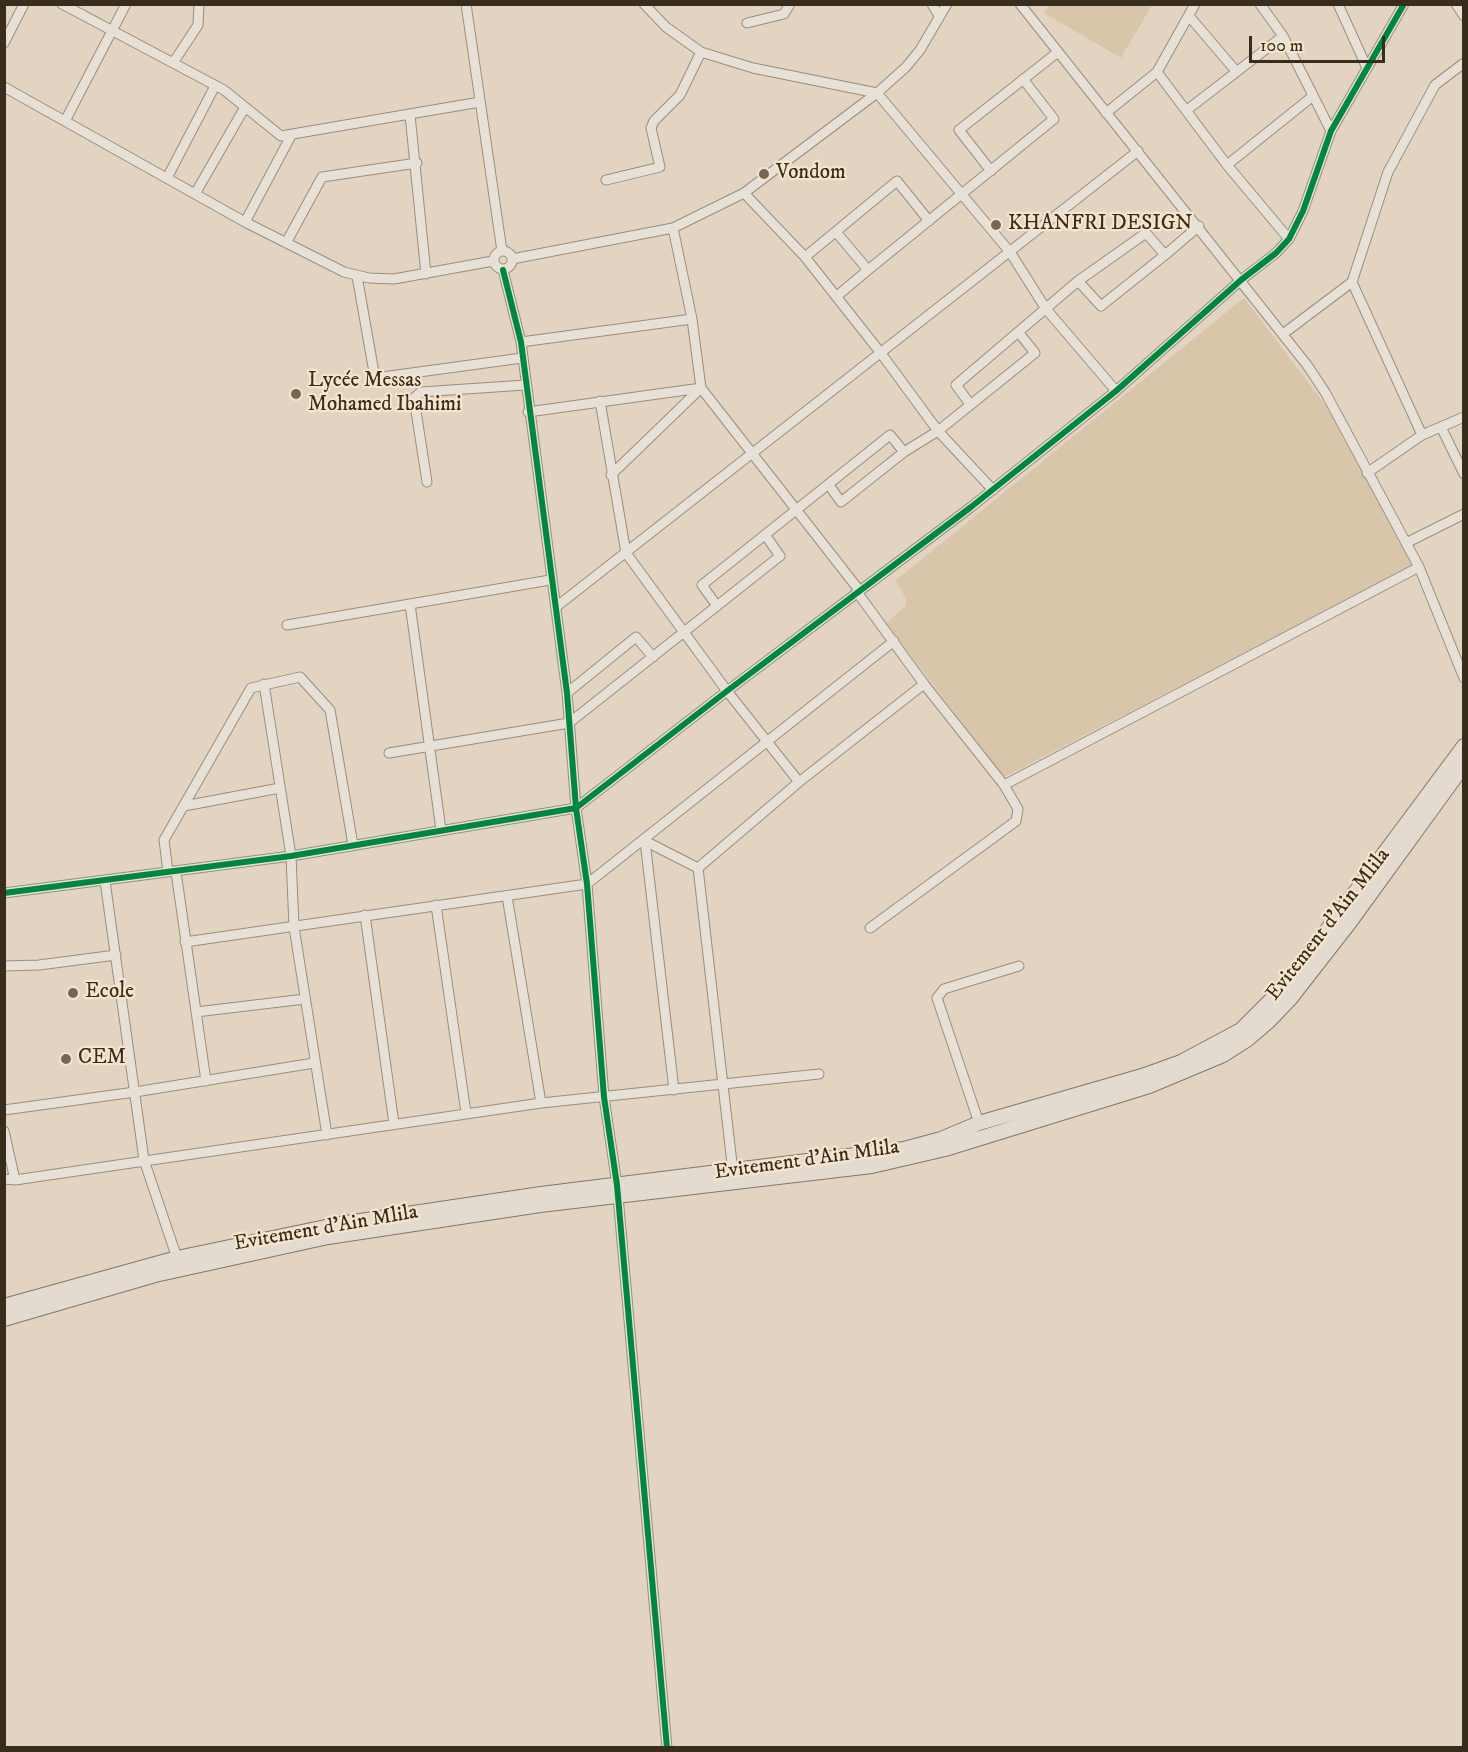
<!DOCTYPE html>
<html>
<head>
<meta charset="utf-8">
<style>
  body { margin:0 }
  #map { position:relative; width:1468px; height:1752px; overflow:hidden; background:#e2d4c0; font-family:"IM FELL DW Pica",serif }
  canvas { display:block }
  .frame { position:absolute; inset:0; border:6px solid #382c1c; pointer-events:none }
  .scale { position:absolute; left:1249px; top:36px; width:136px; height:27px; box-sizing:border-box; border:3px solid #382c1c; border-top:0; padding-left:8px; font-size:18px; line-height:21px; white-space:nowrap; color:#382c1c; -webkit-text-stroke:4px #f5e5cd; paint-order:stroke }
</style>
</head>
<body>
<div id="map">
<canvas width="1468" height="1752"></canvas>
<div class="frame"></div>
<div class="scale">100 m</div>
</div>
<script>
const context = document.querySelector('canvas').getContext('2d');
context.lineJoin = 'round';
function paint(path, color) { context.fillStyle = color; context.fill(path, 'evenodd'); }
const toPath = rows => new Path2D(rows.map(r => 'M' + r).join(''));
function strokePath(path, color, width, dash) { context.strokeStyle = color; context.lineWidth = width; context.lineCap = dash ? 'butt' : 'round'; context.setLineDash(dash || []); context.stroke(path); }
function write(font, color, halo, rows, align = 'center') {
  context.font = font + ' "IM FELL DW Pica",serif'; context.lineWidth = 4.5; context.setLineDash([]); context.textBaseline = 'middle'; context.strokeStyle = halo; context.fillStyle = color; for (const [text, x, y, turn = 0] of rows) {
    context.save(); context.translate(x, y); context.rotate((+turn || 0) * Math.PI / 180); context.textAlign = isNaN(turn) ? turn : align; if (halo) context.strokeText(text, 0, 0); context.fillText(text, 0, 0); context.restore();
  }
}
paint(toPath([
  [1049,4,1152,4,1152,5,1121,58,1044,13],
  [1244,298,1326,406,1413,565,1004,777,886,623,906,606,906,598,895,581]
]), '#d9c6aa');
const minor = toPath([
  [62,4,224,90,281,136,480,102],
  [466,4,502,251],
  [644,4,666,27,701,52,753,68,877,93,1010,252,1046,309,1116,391],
  [932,4,939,16],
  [1020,4,1307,365,1325,392,1419,567,1464,678],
  [1260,4,1283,36,1331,131],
  [1338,4,1367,68],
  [1456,4,1464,16],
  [1189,16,1235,70],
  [747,23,784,14,790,4],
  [4,43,24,4],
  [173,63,198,25,199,4],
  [1157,72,1227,165,1289,239],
  [4,87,245,222,344,272,369,278,394,279,493,261],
  [1187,110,1283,36],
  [1106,113,1157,72,1195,4],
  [410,115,426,274],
  [65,121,126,4],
  [1227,165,1313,96],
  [991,171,959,130,1058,52],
  [167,178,215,86],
  [606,180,660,167,651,128,654,121,680,95,701,52],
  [744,193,805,257,880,352,938,431,993,490],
  [195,194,245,107],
  [245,222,292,134],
  [836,232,868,270,837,296],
  [286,243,322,177,417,163],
  '494 260a9 9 0 1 1 18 0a9 9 0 1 1-18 0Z',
  [805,257,897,181,929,221],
  [512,259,673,228,744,193,877,93,906,67,920,50,947,4],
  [503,270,521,342,567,693,576,808,587,884,604,1097,617,1185,667,1748],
  [868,270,1054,119,1023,79],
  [357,276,375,378,522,358],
  [1078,281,1101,306,1165,255],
  [1352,282,1388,172,1435,85,1464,63],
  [1283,334,1352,282,1422,435],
  [521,342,692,319],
  [600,401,626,553,727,691,799,782],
  [970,404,956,385,1078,281,1146,233,1165,255,1199,226],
  [528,412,701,388,692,319,673,228],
  [1441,427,1464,474],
  [1367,473,1422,435,1464,417],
  [611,475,701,388,859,590],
  [427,482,414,398,421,392,525,385],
  [829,485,841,502,904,452,938,431,1035,353,1019,333],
  [1406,543,1464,514],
  [857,592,924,684,1004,785,1018,809,1016,821,870,928],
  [410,604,550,580],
  [717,606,702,585,890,435,904,452],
  [556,607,1138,151],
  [287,625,410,604,441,830],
  [264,684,291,856,294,927,327,1135],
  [567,693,636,637,653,657],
  [389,753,569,723,780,556,766,536],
  [1004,785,1419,567],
  [184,806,280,788],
  [698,868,733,1172],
  [168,872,164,840,251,688,300,677,330,710,353,845],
  [176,872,206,1081],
  [105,881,144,1160,177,1258],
  [4,893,291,856,576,808,727,691,971,507,1116,391,1241,280,1276,253,1289,239,1303,211,1331,131,1404,4],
  [507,896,541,1103],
  [436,905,466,1113],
  [365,915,394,1124],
  [185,942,587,884,894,641],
  [4,966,39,965,116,955],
  [196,1012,305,999],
  [674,1090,645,841,698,868,799,782,924,684],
  [4,1110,135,1092,314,1063],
  [979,1123,937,998,944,989,1019,966],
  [4,1131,15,1180],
  [4,1179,15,1180,541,1103,819,1074]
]);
const highway = toPath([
  [4,1306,177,1258,340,1224,541,1194,904,1149,941,1139,979,1123,1142,1076,1181,1062,1241,1030,1287,984,1464,746],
  [4,1319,155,1275,328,1237,540,1205,872,1166,945,1149,1149,1086,1223,1055,1248,1039,1269,1021,1290,999,1350,922,1464,765]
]);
strokePath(minor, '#978e81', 11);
strokePath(highway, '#80776b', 16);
strokePath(minor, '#e7e0d6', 9);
strokePath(highway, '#e3dbcf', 14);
strokePath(toPath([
  [503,270,521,342,567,693,576,808,587,884,604,1097,617,1185,667,1748],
  [4,893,291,856,576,808,727,691,971,507,1116,391,1241,280,1276,253,1289,239,1303,211,1331,131,1404,4]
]), '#00873e', 6);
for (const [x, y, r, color] of [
  [764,174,6,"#746755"],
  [996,225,6,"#746755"],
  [296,394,6,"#746755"],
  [73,993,6,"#746755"],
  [66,1059,6,"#746755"]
]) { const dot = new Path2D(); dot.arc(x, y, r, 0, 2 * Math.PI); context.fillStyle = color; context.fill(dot); strokePath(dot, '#f5e5cd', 2); }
write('21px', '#382c1c', '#f5e5cd', [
  ["Vondom",776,174],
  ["KHANFRI DESIGN",1008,225],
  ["Lycée Messas",308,382],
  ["Mohamed Ibahimi",308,406],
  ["Ecole",85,993],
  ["CEM",78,1059]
], 'left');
write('21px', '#382c1c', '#f5e5cd', [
  ["Evitement d'Ain Mlila",1329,925,-52],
  ["Evitement d'Ain Mlila",807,1161,-8],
  ["Evitement d'Ain Mlila",326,1229,-10]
]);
</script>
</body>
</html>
